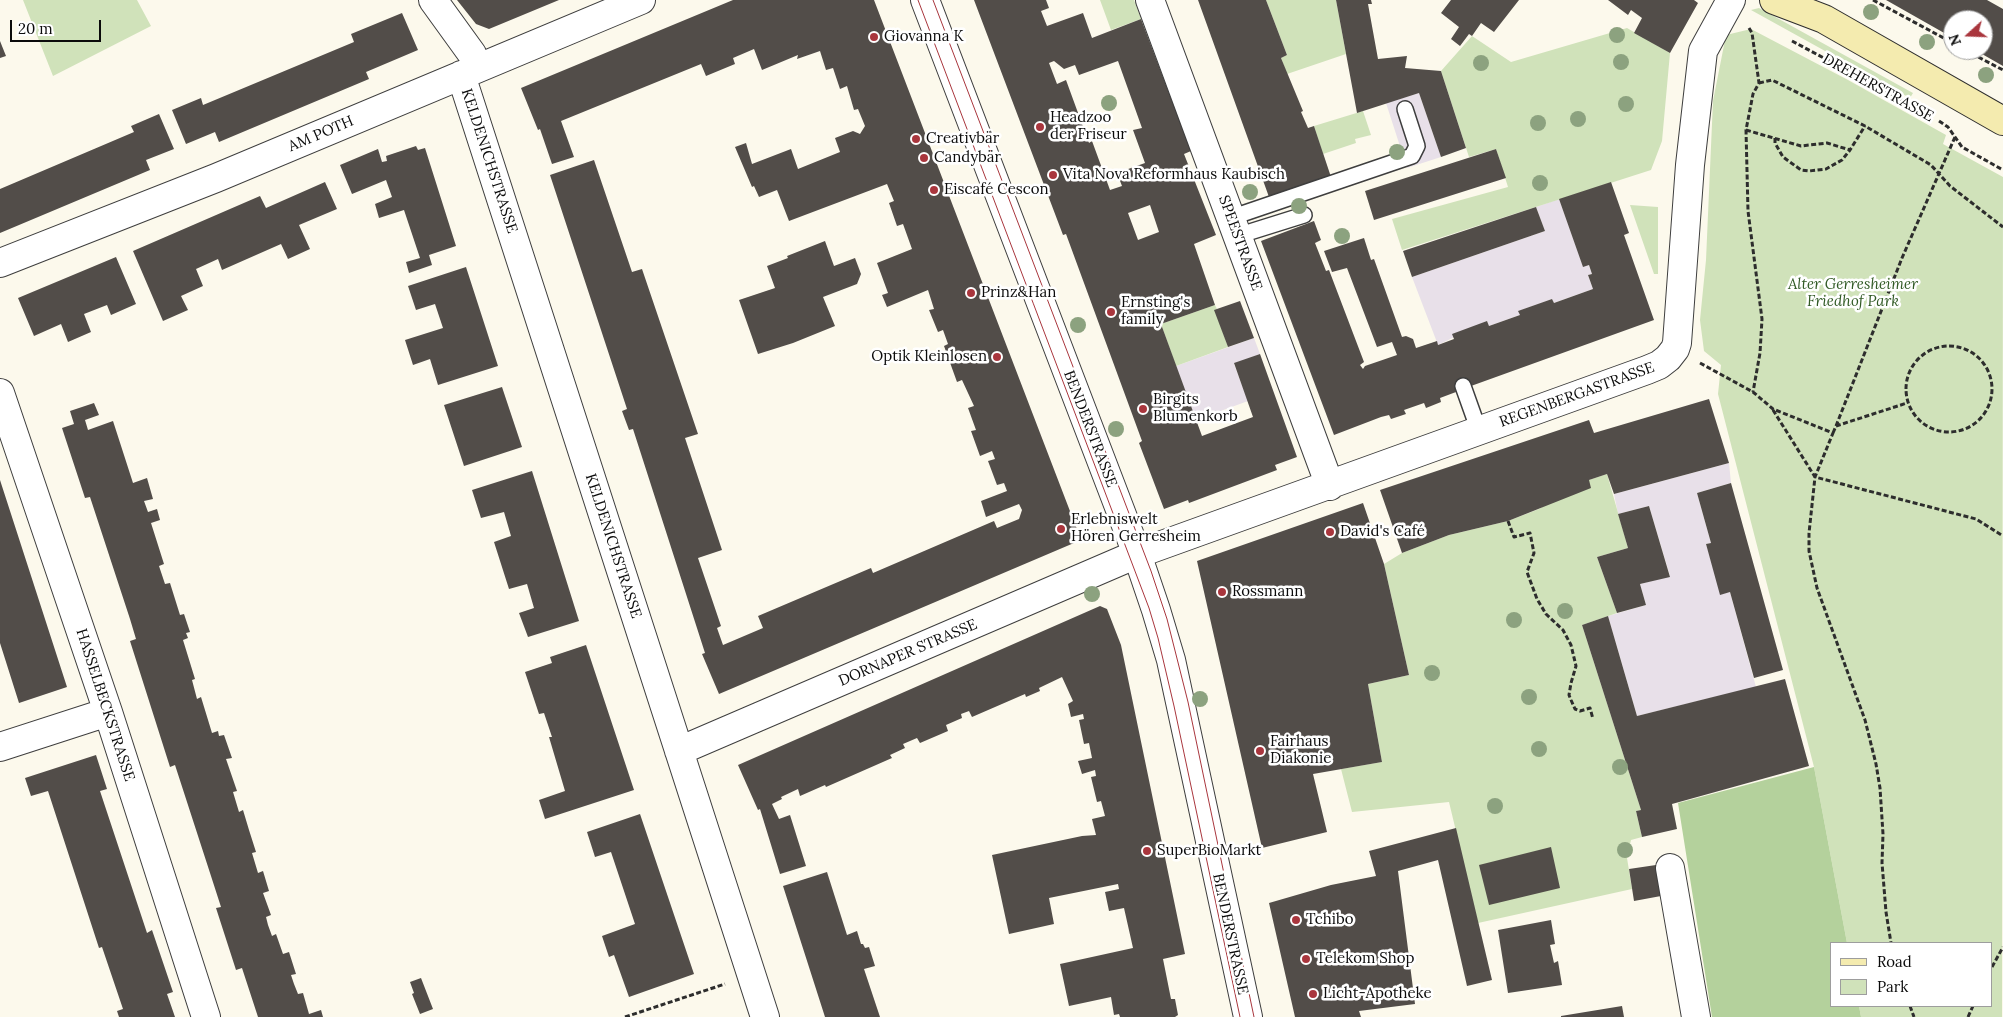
<!DOCTYPE html>
<html>
<head>
<meta charset="utf-8">
<style>
  body { margin:0 }
  #map { position:relative; width:2003px; height:1017px; overflow:hidden; background:#fcf9ec; font-family:Lora,serif }
  canvas { display:block }
  .legend { position:absolute; left:1830px; top:942px; width:162px; height:65px; box-sizing:border-box; background:#fff; border:1px solid #9d9d9d; margin:0; padding:6px 9px; list-style:none; font-size:15px; color:#0b0b0b }
  .legend li { display:flex; align-items:center; gap:10px; height:25px }
  .legend b { width:25px; border:1px solid #9d9d9d }
  .north { position:absolute; left:1943px; top:10px; width:50px; height:50px; box-sizing:border-box; background:#fff; border:1px solid #9d9d9d; border-radius:50%; rotate:250deg; font-size:14px; font-weight:700; line-height:20px; text-align:center; color:#0b0b0b }
  .north::after { content:''; display:block; margin:auto; width:18px; height:22px; background:#a9363d; clip-path:polygon(50% 0,100% 100%,50% 72%,0 100%) }
  .scale { position:absolute; left:10px; top:20px; width:91px; height:22px; box-sizing:border-box; border:2px solid #0b0b0b; border-top:0; padding-left:6px; font-size:15px; line-height:18px; white-space:nowrap; color:#0b0b0b; -webkit-text-stroke:4px #fff; paint-order:stroke }
</style>
</head>
<body>
<div id="map">
<canvas width="2003" height="1017"></canvas>
<ul class="legend">
<li><b style="height:6px;background:#f4ebaf"></b>Road</li>
<li><b style="height:14px;background:#d0e2ba"></b>Park</li>
</ul>
<div class="north">N</div>
<div class="scale">20 m</div>
</div>
<script>
const context = document.querySelector('canvas').getContext('2d');
context.lineJoin = 'round';
function paint(path, color) { context.fillStyle = color; context.fill(path, 'evenodd'); }
const toPath = rows => new Path2D(rows.map(r => 'M' + r).join(''));
function strokePath(path, color, width, dash) { context.strokeStyle = color; context.lineWidth = width; context.lineCap = dash ? 'butt' : 'round'; context.setLineDash(dash || []); context.stroke(path); }
function write(font, color, halo, rows, align = 'center') {
  context.font = font + ' Lora,serif'; context.lineWidth = 5; context.setLineDash([]); context.textBaseline = 'middle'; context.strokeStyle = halo; context.fillStyle = color; for (const [text, x, y, turn = 0] of rows) {
    context.save(); context.translate(x, y); context.rotate((+turn || 0) * Math.PI / 180); context.textAlign = isNaN(turn) ? turn : align; if (halo) context.strokeText(text, 0, 0); context.fillText(text, 0, 0); context.restore();
  }
}
paint(toPath([
  [1419,93,1441,157,1407,168,1386,103],
  [1559,199,1583,266,1589,265,1592,274,1588,275,1593,289,1554,303,1552,299,1519,311,1520,315,1489,326,1487,321,1438,345,1412,277,1545,231,1536,207],
  [1254,338,1260,354,1234,364,1248,401,1196,420,1176,366],
  [1729,463,1731,483,1697,493,1711,543,1706,544,1721,594,1730,592,1756,687,1637,716,1608,616,1646,605,1640,584,1670,576,1649,506,1618,514,1614,494]
]), '#e8e0e9');
paint(toPath([
  [23,0,137,0,151,26,53,76],
  [1100,0,1134,0,1141,19,1111,30],
  [1266,0,1336,0,1346,54,1287,74,1281,58,1287,55],
  [1759,8,1913,93,1910,98,1751,10],
  [1627,28,1670,53,1662,141,1651,170,1402,250,1392,219,1508,187,1496,149,1469,157,1441,71,1472,36,1511,62],
  [1751,29,1848,80,1946,135,1943,144,2003,177,2002,1017,1861,1017,1859,1006,1992,1006,1992,943,1847,943,1814,767,1718,394,1721,365,1704,351,1700,320,1706,260,1713,101,1726,35],
  [1363,111,1371,135,1355,139,1356,143,1323,154,1314,126],
  [1630,205,1658,207,1658,274,1654,274],
  [1215,305,1217,309,1215,310,1228,347,1176,366,1161,324],
  [1607,474,1628,548,1597,557,1617,613,1582,625,1641,810,1636,811,1642,837,1631,840,1627,858,1632,889,1478,923,1449,802,1352,812,1341,769,1382,762,1368,684,1409,675,1384,564,1402,553,1449,535,1508,521,1539,509,1589,480]
]), '#d0e2ba');
paint(toPath([
  [1814,767,1847,943,1832,943,1832,1006,1859,1006,1861,1017,1712,1017,1678,803]
]), '#b4d19c');
paint(toPath([
  [457,0,559,0,489,29,476,24],
  [733,0,874,0,1078,532,1074,543,719,694,702,654,705,653,633,429,629,430,622,411,627,409,550,175,594,160,632,272,642,269,698,434,685,438,722,550,698,558,721,626,717,628,723,645,763,628,758,616,871,568,873,573,994,521,997,528,1019,519,1022,510,1019,504,986,517,981,501,1007,491,1004,483,997,485,988,461,995,459,992,451,980,456,971,431,976,430,968,408,974,406,962,380,957,382,944,346,948,344,943,330,938,332,929,310,934,309,928,290,887,307,882,295,888,293,877,263,912,249,903,224,897,226,889,203,894,201,887,184,789,221,777,190,759,197,754,186,752,187,735,147,746,143,752,164,791,149,798,169,840,152,835,138,853,131,860,134,865,126,858,109,854,110,847,86,840,89,833,68,826,70,820,51,797,59,798,55,762,70,754,49,733,58,735,64,706,76,701,64,561,121,574,157,552,164,540,129,538,130,521,88],
  [974,0,1046,0,1049,8,1041,11,1047,26,1083,13,1092,38,1141,19,1191,151,1184,154,1216,235,1194,244,1215,305,1161,324,1202,436,1253,417,1234,363,1260,354,1297,457,1275,465,1277,470,1189,503,1188,500,1164,509,1139,443,1142,441,1066,234,1063,235],
  [1054,61,1064,69,1075,65,1079,75,1118,61,1142,128,1133,130,1145,163,1117,173,1122,186,1110,190,1092,141,1089,143,1066,80,1057,84,1049,63],
  [1150,205,1159,232,1138,240,1128,213],
  [1198,0,1266,0,1287,55,1281,58,1303,111,1301,112,1308,128,1314,126,1331,177,1269,197],
  [1336,0,1371,0,1372,4,1368,4,1378,59,1407,56,1405,68,1441,71,1466,148,1441,157,1419,93,1357,113],
  [1451,0,1519,0,1494,32,1481,23,1472,36,1469,34,1460,46,1451,39,1459,27,1441,13],
  [1608,0,1694,0,1698,3,1670,53,1634,33,1642,18,1631,10,1628,15],
  [1886,0,1987,0,2003,9,2003,66,1975,50,1983,50,1983,20,1953,20,1953,38],
  [402,13,418,50,366,72,369,79,219,142,215,132,186,144,172,110,201,98,203,105,354,42,351,34],
  [0,41,6,56,0,58],
  [159,114,174,149,146,160,150,170,0,233,0,189,134,132,131,126],
  [416,146,418,150,425,148,456,246,429,255,432,265,409,273,406,262,420,258,404,210,379,218,375,204,392,197,386,180,352,194,340,165,378,149,382,162,387,161,386,156],
  [1496,149,1506,178,1374,220,1365,191],
  [325,182,337,209,299,225,310,249,288,259,281,244,222,270,218,259,196,269,203,286,181,296,188,310,163,321,133,251,260,196,266,208],
  [1611,182,1629,233,1624,235,1654,320,1471,386,1470,383,1455,388,1456,392,1440,398,1441,402,1426,408,1424,403,1404,410,1406,414,1391,419,1389,415,1381,417,1334,435,1261,241,1314,221,1321,240,1315,243,1326,271,1329,270,1356,341,1364,362,1360,365,1363,369,1365,366,1397,355,1392,342,1377,347,1347,268,1332,272,1324,251,1364,238,1371,260,1374,259,1402,337,1406,336,1413,339,1416,348,1437,341,1438,345,1454,339,1452,334,1487,321,1489,326,1520,315,1518,311,1552,299,1554,303,1593,289,1588,275,1592,274,1589,265,1583,267,1559,199],
  [1536,207,1545,231,1412,277,1403,251],
  [825,241,834,266,855,258,861,274,857,284,823,297,835,326,793,343,758,354,739,300,775,288,767,266,788,258,787,256],
  [116,257,136,304,111,315,107,305,84,314,91,332,68,342,61,324,34,336,18,298],
  [466,267,498,366,438,385,430,359,413,365,405,340,443,328,435,304,416,310,408,286],
  [1240,301,1254,338,1228,347,1214,310],
  [502,387,522,447,464,466,444,405],
  [1709,399,1729,463,1614,494,1607,474,1589,480,1591,488,1508,521,1449,535,1402,553,1380,490,1589,420,1594,433],
  [94,403,99,415,85,420,88,430,113,421,133,483,147,478,153,499,144,501,148,512,157,509,160,520,151,523,164,564,159,566,165,584,170,583,180,615,184,614,190,632,186,633,188,638,183,640,195,679,192,680,197,699,201,697,212,733,218,731,219,736,224,735,232,758,226,759,237,791,233,792,239,812,243,810,249,830,256,852,252,853,258,873,263,871,269,891,263,893,271,915,266,917,268,925,272,936,276,934,283,954,289,952,296,974,291,975,294,984,298,994,303,993,309,1014,321,1010,323,1017,258,1017,242,968,236,970,216,908,221,907,211,876,175,765,170,767,130,641,136,639,130,619,90,497,85,498,62,428,74,424,70,411],
  [532,471,579,621,528,637,519,613,534,608,527,584,509,589,494,542,511,536,504,512,481,518,472,490],
  [0,480,67,687,19,703,0,643],
  [1731,483,1783,670,1754,678,1730,592,1720,595,1706,544,1711,543,1697,493],
  [1363,503,1384,564,1409,675,1368,684,1382,762,1313,774,1327,832,1262,848,1197,561],
  [1649,506,1670,577,1640,584,1646,605,1617,613,1597,557,1628,548,1618,514],
  [1100,606,1107,609,1121,645,1185,954,1163,959,1171,999,1175,999,1178,1015,1175,1017,1120,1017,1119,1014,1114,1015,1111,997,1069,1006,1060,964,1133,948,1124,908,1109,911,1105,892,1119,889,1118,884,1049,898,1054,924,1009,934,992,855,1082,836,1096,835,1092,819,1105,816,1101,801,1097,802,1091,777,1096,776,1095,770,1082,774,1078,761,1092,758,1089,743,1084,744,1079,720,1084,719,1083,714,1071,717,1068,704,1073,701,1062,677,1039,688,1040,691,1026,697,1025,694,972,717,969,711,961,714,962,718,946,725,948,731,920,743,917,738,903,744,905,748,890,755,892,758,826,787,825,785,800,796,798,789,781,797,782,799,772,804,779,819,790,815,806,866,780,874,760,809,758,810,738,765],
  [1608,616,1637,716,1785,679,1809,766,1672,804,1677,829,1642,837,1636,811,1641,810,1582,625],
  [586,645,634,790,545,819,539,800,565,791,549,737,552,737,544,713,539,714,525,672,552,663,550,657],
  [96,755,107,789,100,791,147,933,152,930,173,992,167,994,175,1017,119,1017,117,1011,123,1009,102,947,99,948,48,791,31,796,25,778],
  [640,814,694,974,629,997,614,955,609,957,602,936,635,924,611,852,595,857,587,832],
  [1456,828,1492,980,1467,986,1438,860,1398,871,1415,1004,1359,1011,1361,1017,1295,1017,1269,903,1331,885,1376,876,1369,851],
  [1551,847,1560,888,1489,905,1479,865],
  [1656,865,1661,896,1634,901,1629,869],
  [827,872,847,935,857,931,861,944,863,944,865,948,869,947,875,966,864,969,880,1017,825,1017,783,886],
  [1551,920,1555,944,1550,945,1554,963,1558,961,1562,985,1508,993,1498,930],
  [421,978,433,1009,420,1014,412,994,414,993,410,982],
  [1622,1006,1624,1017,1561,1017,1561,1016]
]), '#524d49');
const service = toPath([
  [1230,218,1412,156,1417,146,1405,109],
  [1237,236,1304,215],
  [1463,386,1479,431]
]);
const minor = toPath([
  [433,0,472,54,478,68],
  [1150,0,1330,486],
  [461,75,765,1017],
  [0,263,216,178,641,0],
  [0,393,108,712,206,1017],
  [0,747,108,712],
  [679,751,1137,554,1647,370,1659,365,1668,358,1675,349,1677,343,1690,165,1703,51,1731,0],
  [1670,868,1696,1017]
]);
const tertiary = toPath([
  [925,0,1137,554,1156,610,1171,660,1248,1017]
]);
const secondary = toPath([
  [1774,0,1824,19,2003,121]
]);
strokePath(service, '#3e3e3e', 18);
strokePath(minor, '#3e3e3e', 30);
strokePath(tertiary, '#3e3e3e', 30);
strokePath(secondary, '#2d2d2d', 30);
strokePath(toPath([
  [1873,0,1953,43],
  [1749,28,1752,33,1759,83,1753,94,1746,130,1748,211,1762,319,1760,353,1753,392],
  [1792,41,1908,103],
  [1965,50,2003,70],
  [1759,83,1772,80,1865,126,1931,165,1950,186,2003,227],
  [1939,121,1948,127,1962,147,2003,170],
  [1746,130,1801,146,1827,143,1850,150,1865,126],
  [1775,138,1775,143,1783,157,1801,170,1809,171,1826,169,1842,160,1850,150],
  '1906 389a43 43 0 1 1 86 0a43 43 0 1 1-86 0Z',
  [1700,363,1753,392,1773,409,1833,433,1815,477,1809,533,1809,551,1817,588,1865,720,1876,764,1880,788,1883,834,1882,863,1886,912,1891,943],
  [1773,410,1815,477,1976,519,2003,536],
  [1836,426,1902,258,1955,137],
  [1833,433,1836,426,1907,403],
  [1508,521,1514,537,1530,533,1534,553,1527,572,1537,599,1546,614,1563,630,1571,645,1576,666,1571,683,1569,695,1571,700,1575,709,1580,711,1590,708,1593,719],
  [1992,967,2003,947],
  [1910,1006,1914,1017],
  [625,1017,725,984],
  [1968,1017,1973,1006]
]), '#2d2d2d', 3, [5, 2.5]);
strokePath(service, '#fff', 15);
strokePath(minor, '#fff', 28);
strokePath(tertiary, '#fff', 28);
strokePath(secondary, '#f4ebaf', 28);
strokePath(toPath([
  [918,0,1149,608,1158,638,1174,706,1240,1017],
  [933,0,1151,571,1167,619,1188,702,1254,1017]
]), '#a9363d', 1);
context.fillStyle = '#8ca27f';
for (const [x, y] of [
  [1871,12],
  [1617,35],
  [1927,42],
  [1621,62],
  [1481,63],
  [1986,75],
  [1109,103],
  [1626,104],
  [1578,119],
  [1538,123],
  [1397,152],
  [1540,183],
  [1250,192],
  [1299,206],
  [1342,236],
  [1078,325],
  [1116,429],
  [1092,594],
  [1565,611],
  [1514,620],
  [1432,673],
  [1529,697],
  [1200,699],
  [1539,749],
  [1620,767],
  [1495,806],
  [1625,850]
]) { context.beginPath(); context.arc(x, y, 8, 0, 2 * Math.PI); context.fill(); }
for (const [x, y, r, color] of [
  [874,37,5,"#a9363d"],
  [1040,127,5,"#a9363d"],
  [916,139,5,"#a9363d"],
  [924,158,5,"#a9363d"],
  [1053,175,5,"#a9363d"],
  [934,190,5,"#a9363d"],
  [971,293,5,"#a9363d"],
  [1111,312,5,"#a9363d"],
  [997,357,5,"#a9363d"],
  [1143,409,5,"#a9363d"],
  [1061,529,5,"#a9363d"],
  [1330,532,5,"#a9363d"],
  [1222,592,5,"#a9363d"],
  [1260,751,5,"#a9363d"],
  [1147,851,5,"#a9363d"],
  [1296,920,5,"#a9363d"],
  [1306,959,5,"#a9363d"],
  [1313,994,5,"#a9363d"]
]) { const dot = new Path2D(); dot.arc(x, y, r, 0, 2 * Math.PI); context.fillStyle = color; context.fill(dot); strokePath(dot, '#fff', 2); }
write('15px', '#0b0b0b', '#fff', [
  ["Giovanna K",884,37],
  ["Headzoo",1050,118],
  ["der Friseur",1050,135],
  ["Creativbär",926,139],
  ["Candybär",934,158],
  ["Vita Nova Reformhaus Kaubisch",1063,175],
  ["Eiscafé Cescon",944,190],
  ["Prinz&Han",981,293],
  ["Ernsting's",1121,303],
  ["family",1121,320],
  ["Optik Kleinlosen",987,357,"right"],
  ["Birgits",1153,400],
  ["Blumenkorb",1153,417],
  ["Erlebniswelt",1071,520],
  ["Hören Gerresheim",1071,537],
  ["David's Café",1340,532],
  ["Rossmann",1232,592],
  ["Fairhaus",1270,742],
  ["Diakonie",1270,759],
  ["SuperBioMarkt",1157,851],
  ["Tchibo",1306,920],
  ["Telekom Shop",1316,959],
  ["Licht-Apotheke",1323,994]
], 'left');
write('15px', '#0b0b0b', '#fff', [
  ["DREHERSTRASSE",1878,88,29],
  ["AM POTH",321,134,-23],
  ["KELDENICHSTRASSE",489,161,72],
  ["SPEESTRASSE",1240,243,70],
  ["REGENBERGASTRASSE",1577,395,-20],
  ["BENDERSTRASSE",1090,429,69],
  ["KELDENICHSTRASSE",613,546,72],
  ["DORNAPER STRASSE",908,653,-23],
  ["HASSELBECKSTRASSE",105,705,72],
  ["BENDERSTRASSE",1230,934,78]
]);
write('italic 15px', '#315a25', '#fff', [
  ["Alter Gerresheimer",1853,285],
  ["Friedhof Park",1853,302]
]);
</script>
</body>
</html>
